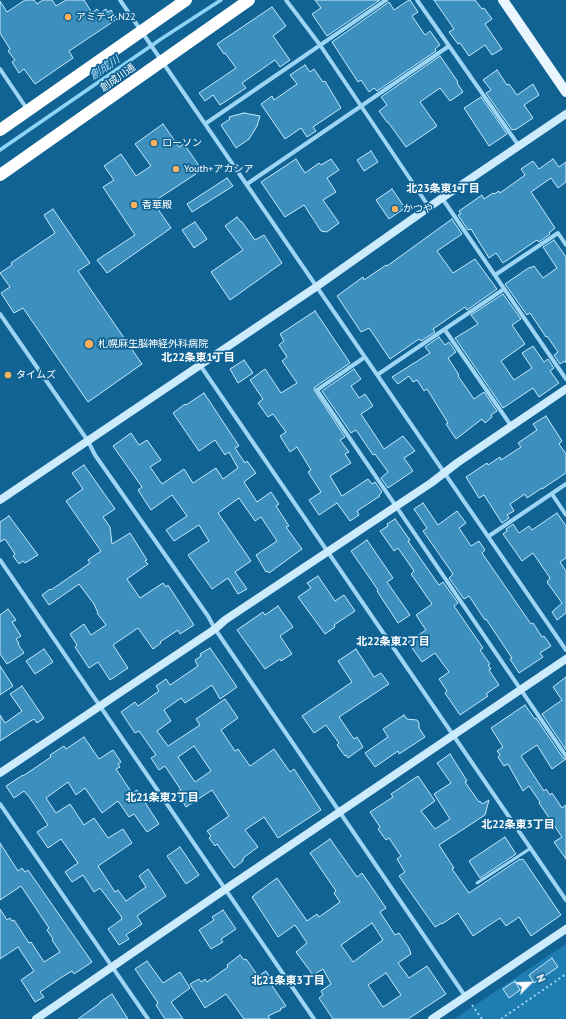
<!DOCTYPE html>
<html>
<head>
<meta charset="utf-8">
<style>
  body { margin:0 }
  #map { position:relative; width:566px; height:1019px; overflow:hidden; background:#106393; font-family:"PT Sans",sans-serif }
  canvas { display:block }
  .north { position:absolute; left:510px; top:963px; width:40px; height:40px; -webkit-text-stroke:3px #106393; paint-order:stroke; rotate:66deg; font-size:11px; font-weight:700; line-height:16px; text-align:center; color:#fff }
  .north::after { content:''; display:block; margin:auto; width:14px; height:18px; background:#fff; clip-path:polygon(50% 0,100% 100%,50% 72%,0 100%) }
</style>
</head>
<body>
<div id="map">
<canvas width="566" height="1019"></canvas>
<div class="north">N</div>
</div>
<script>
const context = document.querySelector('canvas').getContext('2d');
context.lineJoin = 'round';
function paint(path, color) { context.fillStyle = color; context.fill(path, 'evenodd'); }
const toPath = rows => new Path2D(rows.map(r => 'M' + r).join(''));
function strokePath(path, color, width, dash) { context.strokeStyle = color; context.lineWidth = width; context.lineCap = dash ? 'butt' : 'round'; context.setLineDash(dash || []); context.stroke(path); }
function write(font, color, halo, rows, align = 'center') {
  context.font = font + ' "PT Sans","Noto Sans JP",sans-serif'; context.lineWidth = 3.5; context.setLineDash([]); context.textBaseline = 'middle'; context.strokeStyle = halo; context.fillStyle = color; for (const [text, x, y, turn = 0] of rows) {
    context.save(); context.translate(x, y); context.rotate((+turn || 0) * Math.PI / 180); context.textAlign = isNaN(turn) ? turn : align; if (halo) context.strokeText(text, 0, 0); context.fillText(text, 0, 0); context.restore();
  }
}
paint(toPath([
  [566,944,566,1019,454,1019]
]), '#1e7eb1');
strokePath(toPath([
  [0,150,161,39,221,0]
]), '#8ed4f7', 3.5);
const building = toPath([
  [25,0,34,0,37,4,43,0,52,0,56,6,66,0,84,0,92,13,97,9,100,13,106,9,108,12,111,10,117,19,69,51,73,58,35,84,24,69,19,73,12,62,15,60,8,51,10,49,0,33,0,1,7,12,25,0],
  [315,0,380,0,327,36,312,14,321,8,315,0],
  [409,0,410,0,418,12,412,16,425,35,430,31,440,45,435,49,436,51,377,91,374,88,369,92,361,80,358,82,332,42,389,2,394,10,409,0],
  [434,0,475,0,482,9,484,8,492,19,485,24,502,49,492,55,485,45,469,56,460,43,458,44,449,32,454,29,434,0],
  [272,7,286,26,273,36,290,60,280,67,275,60,242,83,246,88,220,105,213,95,205,101,199,93,236,68,225,53,224,54,217,44,272,7],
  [440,56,458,82,457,83,463,92,450,101,440,88,420,102,437,126,406,147,388,122,387,122,379,111,387,105,381,97,440,56],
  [305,65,310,72,314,69,323,82,325,81,341,108,313,127,316,131,307,137,301,128,285,139,261,104,272,96,274,100,297,84,290,75,305,65],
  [497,70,507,85,509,84,517,95,533,84,539,95,524,105,533,118,515,130,515,129,512,130,486,93,491,90,483,80,497,70],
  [481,97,507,134,489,146,464,108,481,97],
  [244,113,260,116,257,126,249,139,236,148,221,125,230,119,229,117,244,113],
  [163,124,179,147,184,144,202,170,153,202,171,228,107,273,97,260,135,235,103,187,114,180,104,166,121,154,136,176,151,166,135,144,163,124],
  [371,151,378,162,364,171,357,160,371,151],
  [296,159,305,173,319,163,321,165,331,159,339,170,327,178,336,192,323,200,339,223,327,232,321,231,304,205,285,217,261,182,296,159],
  [553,159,559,167,566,162,566,182,558,188,551,178,531,192,555,228,549,233,550,234,539,242,537,240,503,263,496,253,489,258,471,229,468,230,458,215,461,214,459,211,482,195,484,199,493,193,494,194,499,191,500,193,525,175,521,169,533,161,539,169,553,159],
  [227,178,233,186,192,212,187,204,227,178],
  [392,189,405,208,389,219,376,200,392,189],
  [53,209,90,263,78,271,142,364,88,402,23,308,14,313,1,293,10,287,0,273,12,265,11,263,55,233,44,215,53,209],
  [237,217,241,222,242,222,255,240,264,235,282,263,230,300,211,272,243,250,225,226,237,217],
  [452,219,462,234,437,251,453,273,475,259,497,289,467,310,465,307,433,329,435,332,421,341,419,339,390,359,369,328,361,332,337,296,363,277,364,280,386,265,387,266,452,219],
  [195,222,207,239,194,248,182,230,195,222],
  [554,240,566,257,566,363,565,361,560,364,554,355,558,352,547,336,546,337,530,313,527,315,505,284,530,267,530,268,534,266,543,278,557,268,543,247,554,240],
  [503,294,521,319,512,325,525,344,501,361,514,380,532,368,522,353,533,346,544,362,548,359,554,368,550,371,559,383,539,397,533,388,503,408,455,338,478,324,471,315,503,294],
  [315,311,350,363,315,387,314,390,345,437,340,440,349,452,345,454,351,463,330,476,342,496,368,479,372,484,375,482,382,492,379,495,380,496,357,511,359,515,350,521,337,503,319,515,309,500,321,492,308,472,311,470,297,447,290,452,280,436,286,432,273,414,268,417,258,403,263,399,250,380,265,369,281,393,297,383,282,361,287,357,279,345,284,341,280,334,315,311],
  [439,337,445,345,449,342,456,352,448,358,459,375,458,376,474,399,484,392,497,411,491,415,492,417,485,423,482,419,456,439,446,424,448,423,427,389,424,391,417,380,413,382,409,376,398,384,392,377,430,353,425,347,439,337],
  [244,360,253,373,238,383,230,369,244,360],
  [354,369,361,379,351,386,359,398,365,394,373,406,361,414,384,449,403,436,415,451,404,458,413,471,388,488,381,478,388,472,375,454,373,455,356,430,351,433,322,391,354,369],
  [204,393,239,446,235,448,245,463,247,461,256,473,244,482,257,502,271,492,279,504,276,506,289,526,286,527,302,549,269,573,267,571,266,572,256,555,277,541,261,517,255,521,239,498,218,513,251,561,235,572,247,589,238,594,228,578,212,589,188,555,209,541,199,525,174,541,166,530,187,516,172,495,151,510,138,490,142,487,113,446,131,433,139,445,147,440,161,460,150,467,162,484,184,469,193,483,216,468,223,479,238,468,229,452,225,455,215,440,199,451,173,413,185,404,186,405,204,393],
  [546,416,562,441,559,444,566,454,566,473,542,489,542,488,527,498,525,494,510,504,514,511,507,515,509,518,502,523,484,495,479,498,466,477,487,463,488,465,500,457,501,460,521,447,518,443,537,430,533,424,546,416],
  [84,465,115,509,103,517,110,527,112,544,130,533,147,560,145,561,148,564,127,579,140,598,163,583,166,587,168,585,194,625,180,634,178,630,160,642,161,643,153,649,138,628,113,645,128,668,110,680,98,662,89,668,75,647,77,645,70,634,84,624,91,635,106,625,97,613,98,613,94,604,79,584,49,605,42,595,50,589,51,590,90,563,88,560,101,551,66,501,83,489,72,473,84,465],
  [423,503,438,525,457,511,466,523,459,528,471,546,479,541,485,550,482,553,531,624,533,623,542,637,544,636,551,646,540,653,543,657,519,673,510,659,512,658,486,619,485,620,469,596,464,599,449,578,453,574,423,531,427,528,414,509,423,503],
  [557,513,566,526,566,558,560,562,566,571,566,613,557,620,552,612,562,603,547,582,550,578,533,553,522,561,503,534,507,531,506,529,513,524,519,533,529,526,532,530,557,513],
  [9,516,38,555,25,563,23,561,19,564,13,556,15,554,5,539,0,542,0,522,9,516],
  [395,519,410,540,408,541,439,585,443,582,458,603,454,606,483,648,480,650,490,664,488,665,491,669,489,670,499,685,486,694,488,696,460,715,445,693,447,691,439,679,449,672,435,653,422,662,408,642,426,630,416,615,432,604,411,574,414,571,398,548,394,551,380,531,388,526,387,524,395,519],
  [367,540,393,578,387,582,410,615,398,623,377,591,378,590,351,551,367,540],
  [318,576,335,601,344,595,355,611,334,625,335,627,325,634,298,597,311,588,307,583,318,576],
  [278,606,293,627,280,636,292,654,281,661,280,659,265,669,237,630,263,612,265,615,278,606],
  [8,609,16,620,12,622,21,636,16,639,19,643,18,644,24,653,7,664,0,654,0,615,8,609],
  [210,648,237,687,220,699,212,685,185,703,181,698,164,710,171,721,157,731,168,746,200,725,196,719,225,699,238,718,221,730,235,751,238,749,250,766,274,749,290,772,294,769,321,810,278,838,264,817,245,830,258,847,243,858,243,861,234,868,217,844,215,846,209,838,211,836,207,831,229,816,212,790,186,807,177,792,181,790,165,766,159,770,151,758,156,755,139,731,135,733,121,712,135,702,138,706,159,691,156,686,166,679,170,685,198,666,195,660,201,656,200,654,210,648],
  [194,746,211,771,195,782,178,757,194,746],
  [44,649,53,662,35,674,26,661,44,649],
  [356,649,374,677,381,673,389,684,339,717,354,739,357,737,363,747,348,758,346,755,345,756,337,745,339,743,326,725,314,733,302,716,352,682,338,661,356,649],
  [0,666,13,686,0,695,0,666],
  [566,677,566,750,542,714,562,700,553,687,566,677],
  [22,686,44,718,37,723,34,719,29,722,0,741,0,715,5,723,22,711,10,694,22,686],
  [525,705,535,719,536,718,563,758,566,759,552,769,537,745,521,756,544,791,546,789,550,795,552,793,562,808,566,805,566,859,554,842,562,837,539,803,540,802,529,786,523,791,508,764,504,766,498,757,500,755,497,751,503,747,491,728,525,705],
  [404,715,407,719,417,720,419,723,419,728,425,737,399,754,398,751,375,767,365,753,388,737,383,729,404,715],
  [84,737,99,759,113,750,121,762,118,764,120,767,116,769,132,793,137,790,159,824,147,832,134,814,129,817,118,801,102,813,85,788,76,795,68,782,46,798,56,813,70,804,84,825,94,818,108,838,123,829,132,843,98,866,115,892,118,890,126,901,146,887,139,876,148,869,166,896,137,916,142,924,126,935,129,939,119,945,108,929,122,919,121,916,100,888,94,892,83,875,72,882,65,872,78,863,61,839,48,848,37,832,48,825,30,798,24,791,14,798,6,786,23,775,23,776,51,757,50,755,64,746,66,749,84,737],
  [450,754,467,781,465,782,479,802,480,801,482,804,489,800,485,815,439,845,454,868,452,869,469,893,520,859,521,860,523,859,561,915,531,936,519,917,506,926,500,918,473,936,458,913,442,924,442,923,435,927,399,876,405,872,397,859,401,856,389,838,386,840,378,829,380,827,370,812,393,797,391,794,418,776,435,801,421,811,435,829,450,819,434,794,451,783,437,763,450,754],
  [505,837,516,854,480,878,469,861,505,837],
  [330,839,357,877,362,873,386,908,380,912,395,935,399,933,409,948,411,954,398,963,409,978,427,966,446,994,408,1019,333,1019,319,998,323,995,321,991,331,984,323,969,313,975,296,952,307,943,295,925,278,937,252,897,254,896,254,895,277,878,307,921,317,914,319,917,340,902,334,893,336,891,310,853,330,839],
  [372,923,383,940,353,962,341,945,372,923],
  [386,973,401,995,383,1007,368,985,386,973],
  [0,843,18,871,22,868,25,872,28,870,92,962,74,974,72,971,62,977,40,992,44,997,35,1002,21,980,34,971,18,947,0,959,0,909,7,920,10,918,12,921,14,920,29,943,31,942,44,962,60,952,52,940,53,939,47,930,49,928,21,886,0,900,0,843],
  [180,847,199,875,186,884,167,856,180,847],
  [223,910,236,929,221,939,223,942,211,949,199,930,214,920,212,917,223,910],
  [240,955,244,960,246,959,258,976,266,971,271,979,268,980,286,1006,280,1009,281,1010,268,1016,270,1019,244,1019,226,994,205,1008,190,984,199,979,201,982,205,979,207,982,228,967,227,965,240,955],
  [552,958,558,967,534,983,529,975,552,958],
  [147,961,163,983,180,972,190,988,171,1002,183,1019,165,1019,156,1005,158,1003,135,969,147,961],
  [515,981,520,990,509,998,503,989,515,981],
  [112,994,128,1019,78,1019,100,1003,100,1002,112,994]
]);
paint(building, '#3d90be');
strokePath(building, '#c4eafe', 1);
strokePath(toPath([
  [472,1005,482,1019],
  [501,1019,566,974]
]), '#9dd5f4', 2, [2, 3]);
strokePath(toPath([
  [477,883,531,848]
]), '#9dd5f4', 3);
strokePath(toPath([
  [120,0,566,650],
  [286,0,320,45,429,207],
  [417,0,519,146],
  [0,69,27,109],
  [205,124,386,0],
  [247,184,449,46],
  [442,198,566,379],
  [495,275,558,233,566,245],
  [0,314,88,441,95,455,208,616,215,629,465,996],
  [445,330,512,427],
  [365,357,317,390,566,756],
  [200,365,566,900],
  [377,375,504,289],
  [552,494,566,515],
  [489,536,566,484],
  [0,560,314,1019],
  [0,804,148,1019]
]), '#9dd5f4', 4);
strokePath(toPath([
  [0,500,316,287,442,198,566,114],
  [0,773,215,629,225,620,431,483,457,463,566,389],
  [36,1019,233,884,566,659],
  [432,1019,566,929]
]), '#ccebfd', 8);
strokePath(toPath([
  [503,0,566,92]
]), '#e9f6ff', 10);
strokePath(toPath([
  [0,130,186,0],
  [0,175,249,0]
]), '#fff', 12);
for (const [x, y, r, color] of [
  [68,17,4,"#ffb15f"],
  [154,143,4,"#ffb15f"],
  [176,169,4,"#ffb15f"],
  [134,205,4,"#ffb15f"],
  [395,209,4,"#ffb15f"],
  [89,344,5,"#ffb15f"],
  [8,375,4,"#ffb15f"]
]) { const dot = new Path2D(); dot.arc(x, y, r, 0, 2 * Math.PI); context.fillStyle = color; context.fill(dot); strokePath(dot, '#106393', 1.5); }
write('10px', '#fff', '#106393', [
  ["アミティ.N22",76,17],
  ["ローソン",162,143],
  ["Youth+アカシア",184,169],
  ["香華殿",142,205],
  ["かつや",403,209],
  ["札幌麻生脳神経外科病院",98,344],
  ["タイムズ",16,375]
], 'left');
write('10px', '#fff', '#106393', [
  ["創成川通",118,78,-35]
]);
write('italic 11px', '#a9defb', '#106393', [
  ["創成川",105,68,-34]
]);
write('bold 11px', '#fff', '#106393', [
  ["北23条東1丁目",443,189],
  ["北22条東1丁目",198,358],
  ["北22条東2丁目",393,642],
  ["北21条東2丁目",162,798],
  ["北22条東3丁目",518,825],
  ["北21条東3丁目",288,981]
]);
</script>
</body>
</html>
